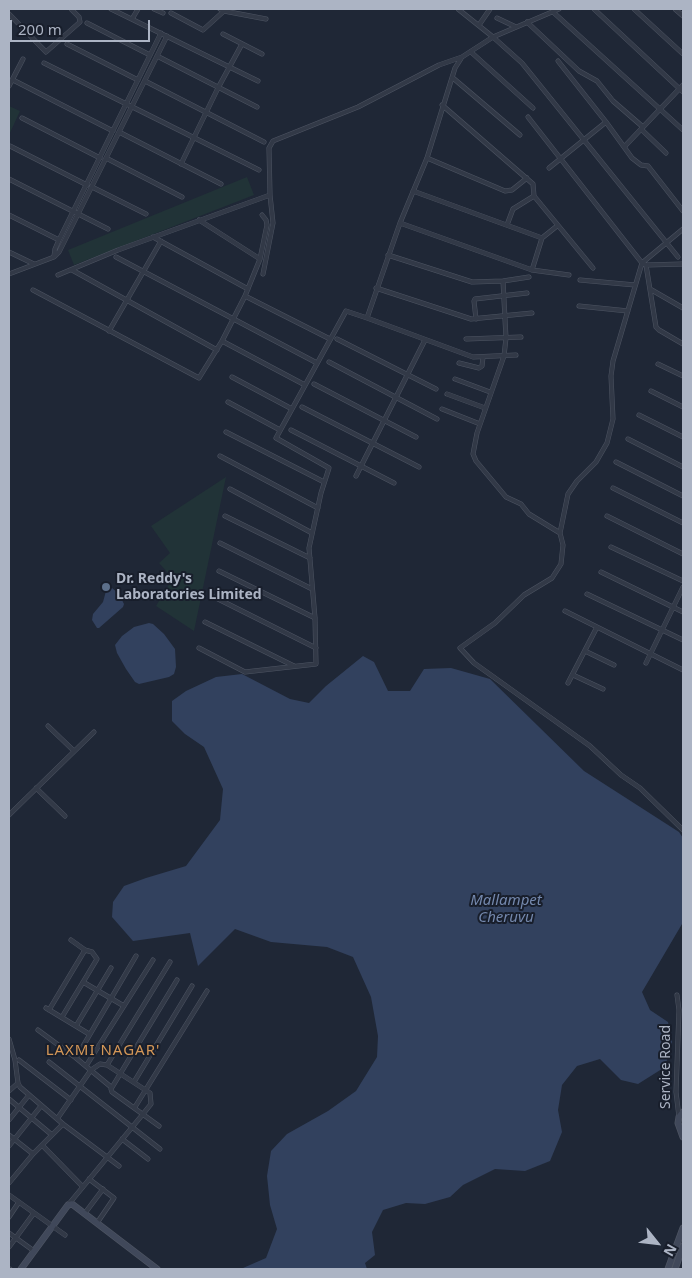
<!DOCTYPE html>
<html>
<head>
<meta charset="utf-8">
<style>
  body { margin:0 }
  #map { position:relative; width:692px; height:1278px; overflow:hidden; background:#1f2736; font-family:"Noto Sans",sans-serif }
  canvas { display:block }
  .frame { position:absolute; inset:0; border:10px solid #acb4c4; pointer-events:none }
  .north { position:absolute; left:632px; top:1218px; width:50px; height:50px; -webkit-text-stroke:4px #181e2b; paint-order:stroke; rotate:119deg; font-size:14px; font-weight:700; line-height:20px; text-align:center; color:#acb4c4 }
  .north::after { content:''; display:block; margin:auto; width:18px; height:22px; background:#acb4c4; clip-path:polygon(50% 0,100% 100%,50% 72%,0 100%) }
  .scale { position:absolute; left:10px; top:20px; width:140px; height:22px; box-sizing:border-box; border:2px solid #acb4c4; border-top:0; padding-left:6px; font-size:15px; line-height:18px; white-space:nowrap; color:#acb4c4; -webkit-text-stroke:4px #181e2b; paint-order:stroke }
</style>
</head>
<body>
<div id="map">
<canvas width="692" height="1278"></canvas>
<div class="frame"></div>
<div class="north">N</div>
<div class="scale">200 m</div>
</div>
<script>
const context = document.querySelector('canvas').getContext('2d');
context.lineJoin = 'round';
function paint(path, color) { context.fillStyle = color; context.fill(path, 'evenodd'); }
const toPath = rows => new Path2D(rows.map(r => 'M' + r).join(''));
function strokePath(path, color, width, dash) { context.strokeStyle = color; context.lineWidth = width; context.lineCap = dash ? 'butt' : 'round'; context.setLineDash(dash || []); context.stroke(path); }
function write(font, color, halo, rows, align = 'center') {
  context.font = font + ' "Noto Sans",sans-serif'; context.lineWidth = 4; context.setLineDash([]); context.textBaseline = 'middle'; context.strokeStyle = halo; context.fillStyle = color; for (const [text, x, y, turn = 0] of rows) {
    context.save(); context.translate(x, y); context.rotate((+turn || 0) * Math.PI / 180); context.textAlign = isNaN(turn) ? turn : align; if (halo) context.strokeText(text, 0, 0); context.fillText(text, 0, 0); context.restore();
  }
}
paint(toPath([
  [9,106,20,111,9,135],
  [247,177,254,195,74,265,68,250],
  [226,477,194,631,156,606,170,583,169,574,159,563,170,553,151,526]
]), '#213337');
paint(toPath([
  [112,588,119,594,124,604,123,607,99,628,97,628,92,620,93,614,103,602,106,591],
  [149,623,153,624,164,634,175,649,176,667,174,674,169,677,139,684,135,682,126,669,117,653,115,645,122,636,134,627],
  [363,656,374,662,388,691,410,691,424,669,451,668,490,679,584,771,679,832,683,838,683,916,682,924,642,992,650,1010,668,1022,672,1042,665,1067,638,1084,621,1080,600,1059,577,1066,562,1085,558,1110,562,1132,550,1161,525,1171,495,1169,463,1185,450,1197,425,1204,406,1203,383,1210,372,1232,375,1255,365,1263,367,1269,238,1269,243,1268,266,1258,277,1229,270,1205,267,1176,271,1151,287,1134,328,1111,356,1091,377,1057,378,1036,371,997,353,957,327,947,271,942,235,929,198,966,190,933,133,941,112,917,113,902,124,886,146,878,186,866,220,820,223,789,204,747,185,734,172,721,172,701,186,691,216,677,242,674,290,699,309,703,326,686]
]), '#32415e');
const street = toPath([
  [111,9,258,81],
  [154,9,163,13],
  [220,9,224,11,225,9],
  [458,9,493,37,522,63,678,257],
  [594,9,683,92],
  [634,9,683,54],
  [675,9,683,16],
  [553,12,683,130],
  [171,13,203,30,224,11,266,19],
  [9,14,46,52,80,22,79,17,71,9],
  [497,18,516,27],
  [132,19,138,9],
  [527,22,579,71,597,81,613,101,643,127],
  [87,23,150,55],
  [479,25,490,9],
  [223,34,262,54],
  [67,44,138,80],
  [471,52,533,108],
  [157,56,257,107],
  [558,61,606,122,632,158,641,165,648,166,683,211],
  [44,63,259,170],
  [453,78,520,135],
  [13,80,113,131],
  [145,81,264,142],
  [9,86,23,59],
  [442,105,533,184,534,196,593,268],
  [528,117,642,263,646,265,683,264],
  [22,118,100,158],
  [641,129,666,153],
  [119,132,221,184],
  [10,146,87,185],
  [625,146,683,85],
  [106,158,182,197],
  [427,158,505,191,512,190,527,178],
  [181,164,218,88,242,44],
  [549,168,606,122],
  [9,179,108,229],
  [92,187,146,214],
  [413,191,542,238],
  [9,215,59,240],
  [199,220,260,259],
  [400,223,532,270,569,275],
  [507,225,513,209,534,196],
  [683,229,642,263,613,361,611,376,613,419,607,443,596,462,577,481,568,494,560,533,563,545,561,564,552,578,524,595,495,623,460,648,474,663,590,746,621,775,640,788,683,830],
  [153,237,248,289],
  [9,252,34,264],
  [388,255,472,282,503,281,529,277],
  [54,256,55,249,59,240,161,33],
  [116,257,317,363],
  [646,265,656,327,659,330,683,344],
  [72,270,217,350],
  [532,270,542,238,557,226],
  [9,274,54,257,59,252,167,36],
  [263,274,273,223,270,195,269,148,273,141,358,107,439,65,462,57],
  [58,275,118,250,270,195],
  [580,280,635,285],
  [503,281,506,338,504,356,477,433,473,454,476,461,506,497,521,504,529,514,560,533],
  [376,288,471,319,532,313],
  [650,289,683,308],
  [33,290,199,378,222,341,305,385],
  [245,296,330,339],
  [579,306,628,311],
  [476,319,474,301,475,299,527,293],
  [109,331,161,241],
  [337,339,436,389],
  [466,339,521,337],
  [222,341,245,296,260,259,267,225,266,220,262,215],
  [516,355,473,357,367,318,400,223,427,158,455,68,462,57,493,37,559,9],
  [329,362,437,419],
  [459,363,479,368,482,366,483,357],
  [658,364,683,376],
  [232,377,292,409],
  [455,379,490,392],
  [314,384,416,437],
  [651,391,683,407],
  [447,394,485,408],
  [228,402,280,430],
  [302,407,419,467],
  [442,409,480,424],
  [639,415,683,437],
  [291,430,394,483],
  [226,432,324,482],
  [628,439,683,467],
  [220,456,318,508],
  [616,462,683,496],
  [356,476,425,340],
  [613,488,683,523],
  [230,489,312,533],
  [225,516,310,558],
  [607,516,683,554],
  [220,543,312,589],
  [611,547,683,581],
  [219,571,315,618],
  [601,572,683,612],
  [587,594,683,640],
  [214,597,316,648],
  [565,611,683,670],
  [205,622,294,666],
  [199,648,245,672,316,664,315,618,309,548,321,493,329,468,276,438,346,311,367,318],
  [585,651,614,665],
  [646,663,683,587],
  [573,675,603,689],
  [568,683,597,627],
  [48,726,74,751],
  [36,788,65,816],
  [9,815,94,732],
  [83,982,124,1006],
  [677,995,679,1010,676,1092,679,1117],
  [46,1008,89,1034],
  [49,1010,85,950],
  [62,1017,97,959,92,952,85,950,71,940],
  [76,1026,111,968],
  [38,1030,76,1058],
  [9,1039,15,1060,18,1083,20,1087,63,1124,119,1166],
  [19,1060,71,1100],
  [49,1062,160,1149],
  [107,1065,170,962],
  [86,1066,153,960],
  [134,1082,192,986],
  [111,1087,76,1058,136,956],
  [9,1091,18,1083],
  [9,1099,52,1135],
  [135,1107,207,991],
  [57,1119,91,1070,100,1064,107,1065,150,1093,151,1104,143,1114,68,1205],
  [9,1120,29,1095],
  [159,1126,112,1092,111,1089,177,980],
  [9,1135,33,1154],
  [122,1139,148,1159],
  [42,1145,83,1187],
  [9,1146,41,1106],
  [89,1179,114,1198,97,1223],
  [9,1183,33,1154,63,1124],
  [9,1195,65,1235],
  [85,1213,103,1189],
  [9,1217,19,1202],
  [9,1233,34,1251],
  [9,1247,34,1213],
  [9,1269,10,1269]
]);
const secondary = toPath([
  [683,1112,679,1117,678,1123,683,1137],
  [21,1269,68,1205,72,1204,157,1269],
  [668,1269,683,1228],
  [675,1269,683,1246]
]);
strokePath(street, '#4d5462', 5);
strokePath(secondary, '#4d5462', 7);
strokePath(street, '#323947', 4);
strokePath(secondary, '#40485a', 5.5);
for (const [x, y, r, color] of [
  [106,587,5,"#5c6f8a"]
]) { const dot = new Path2D(); dot.arc(x, y, r, 0, 2 * Math.PI); context.fillStyle = color; context.fill(dot); strokePath(dot, '#181e2b', 2); }
write('bold 14px', '#acb4c4', '#181e2b', [
  ["Dr. Reddy's",116,579],
  ["Laboratories Limited",116,595]
], 'left');
write('14px', '#acb4c4', '#181e2b', [
  ["Service Road",666,1067,-90]
]);
write('italic 15px', '#7488ad', '#181e2b', [
  ["Mallampet",506,901],
  ["Cheruvu",506,918]
]);
context.letterSpacing = '1px';
write('15px', '#d49757', '#181e2b', [
  ["LAXMI NAGAR'",103,1051]
]);
context.letterSpacing = '0px';
</script>
</body>
</html>
